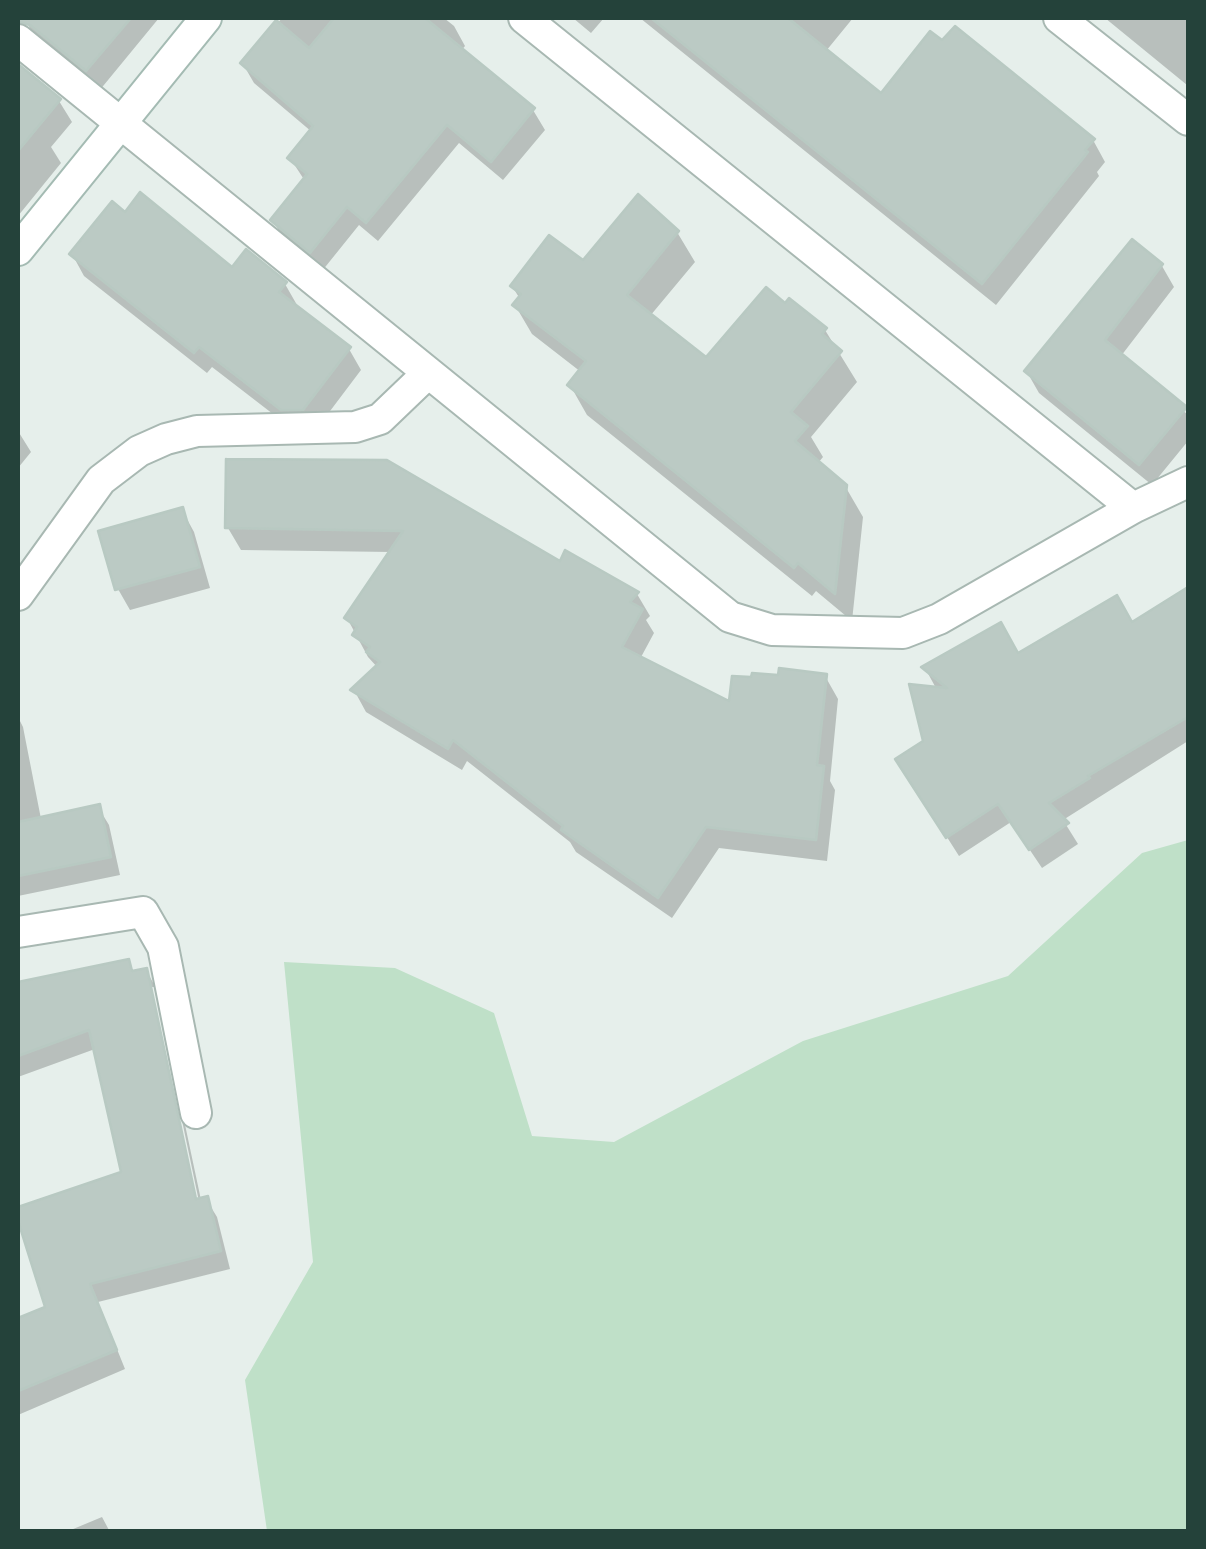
<!DOCTYPE html>
<html>
<head>
<meta charset="utf-8">
<style>
  body { margin:0 }
  #map { position:relative; width:1206px; height:1549px; overflow:hidden; background:#e6efeb; font-family:Mulish,sans-serif }
  canvas { display:block }
  .frame { position:absolute; inset:0; border:20px solid #24423a; pointer-events:none }
</style>
</head>
<body>
<div id="map">
<canvas width="1206" height="1549"></canvas>
<div class="frame"></div>
</div>
<script>
const context = document.querySelector('canvas').getContext('2d');
context.lineJoin = 'round';
function paint(path, color) { context.fillStyle = color; context.fill(path, 'evenodd'); }
const toPath = rows => new Path2D(rows.map(r => 'M' + r).join(''));
function strokePath(path, color, width, dash) { context.strokeStyle = color; context.lineWidth = width; context.lineCap = dash ? 'butt' : 'round'; context.setLineDash(dash || []); context.stroke(path); }
paint(toPath([
  [1188,840,1188,1531,267,1531,245,1380,313,1262,284,962,395,968,494,1013,532,1136,614,1142,803,1041,1008,976,1142,853]
]), '#bfe0c8');
paint(toPath([
  [29,18,159,18,99,91,39,44,27,23],
  [282,18,444,18,454,26,465,46,461,51,533,110,545,130,503,180,459,143,378,241,359,225,322,271,284,240,273,220,305,181,290,158,312,132,254,83,243,64],
  [573,18,604,18,591,33],
  [640,18,853,18,826,51,881,97,1093,140,1105,162,1097,172,1099,176,996,305],
  [1105,18,1188,18,1188,84,1187,85],
  [18,65,59,101,72,122,51,147,61,163,18,216],
  [125,215,233,270,285,284,297,305,295,308,349,349,361,370,315,431,295,431,212,367,207,373,84,276,72,254],
  [677,232,695,262,650,316,706,360,825,330,857,382,811,437,823,457,818,463,845,486,863,517,852,621,816,591,812,596,587,415,570,385,581,372,532,334,515,305,520,299,512,286],
  [1162,266,1174,287,1121,356,1188,415,1188,441,1152,485,1039,393,1027,372],
  [18,431,31,452,18,468],
  [229,461,561,564,637,594,650,616,646,620,654,633,640,659,731,705,825,676,838,699,830,781,835,790,827,861,719,848,672,918,576,852,570,842,467,761,462,770,366,712,354,690,378,668,368,657,347,618,392,552,241,550,228,528],
  [182,510,194,532,210,588,130,610,118,589],
  [1188,590,1188,741,1063,820,1078,844,1042,868,1011,822,959,856,910,779,926,743,937,690,925,668,1017,656,1114,652],
  [18,717,23,727,41,819,98,807,109,825,120,875,18,896],
  [127,962,134,973,146,970,156,988,201,1200,206,1199,217,1217,230,1269,98,1302,125,1369,18,1415,18,1321,48,1309,18,1209,124,1174,95,1049,18,1077,18,984],
  [149,987,154,987,201,1211,196,1212],
  [102,1517,110,1532,66,1532]
]), '#0003');
const building = toPath([
  [18,18,131,18,86,71,30,25,18,22,18,18],
  [334,18,425,18,535,108,491,162,447,125,366,223,347,207,310,253,270,220,307,174,287,158,313,126,240,63,276,20,309,48,334,18],
  [651,18,788,18,881,93,930,31,942,40,955,26,1095,139,1085,150,1088,152,982,284,651,18],
  [18,64,61,99,18,151,18,64],
  [140,192,232,267,246,249,287,282,279,292,351,347,303,410,281,410,199,347,194,353,69,254,112,201,125,212,140,192],
  [638,194,679,231,627,295,706,357,766,287,785,303,789,298,827,328,822,334,842,351,791,412,808,426,795,441,847,485,835,594,798,563,794,568,567,385,586,361,512,305,521,294,510,286,549,235,583,260,638,194],
  [1132,239,1163,264,1105,340,1187,407,1139,465,1024,371,1132,239],
  [226,459,387,460,560,561,565,550,639,592,630,602,643,609,622,647,729,701,732,676,751,677,752,673,778,675,779,668,827,674,817,765,824,766,816,840,706,827,658,898,561,830,563,826,453,740,448,749,350,690,380,662,366,652,370,647,352,635,357,627,344,618,403,531,225,528,226,459],
  [183,507,200,567,115,590,98,531,183,507],
  [1188,587,1188,717,1088,776,1090,778,1049,803,1069,823,1029,850,998,804,946,838,895,759,923,741,909,684,947,688,921,667,1001,622,1018,653,1117,595,1132,622,1188,587],
  [100,804,111,857,18,876,18,822,100,804],
  [129,959,132,971,147,968,196,1199,208,1196,221,1251,90,1284,117,1350,18,1391,18,1318,45,1307,18,1221,18,1207,121,1172,89,1030,18,1056,18,982,129,959]
]);
paint(building, '#bbcac4');
strokePath(building, '#b8c9c2', 2.5);
const street = toPath([
  [524,18,1133,508],
  [1059,18,1188,120],
  [18,40,730,617,772,630,903,633,939,619,1133,508,1188,482],
  [18,595,101,480,139,451,166,439,197,431,355,427,380,419,427,374],
  [18,932,143,912,163,947,196,1113]
]);
const secondary = toPath([
  [18,250,206,18]
]);
strokePath(street, '#a8b8b2', 34);
strokePath(secondary, '#a4bbb3', 34);
strokePath(street, '#fff', 30);
strokePath(secondary, '#fff', 30);
</script>
</body>
</html>
